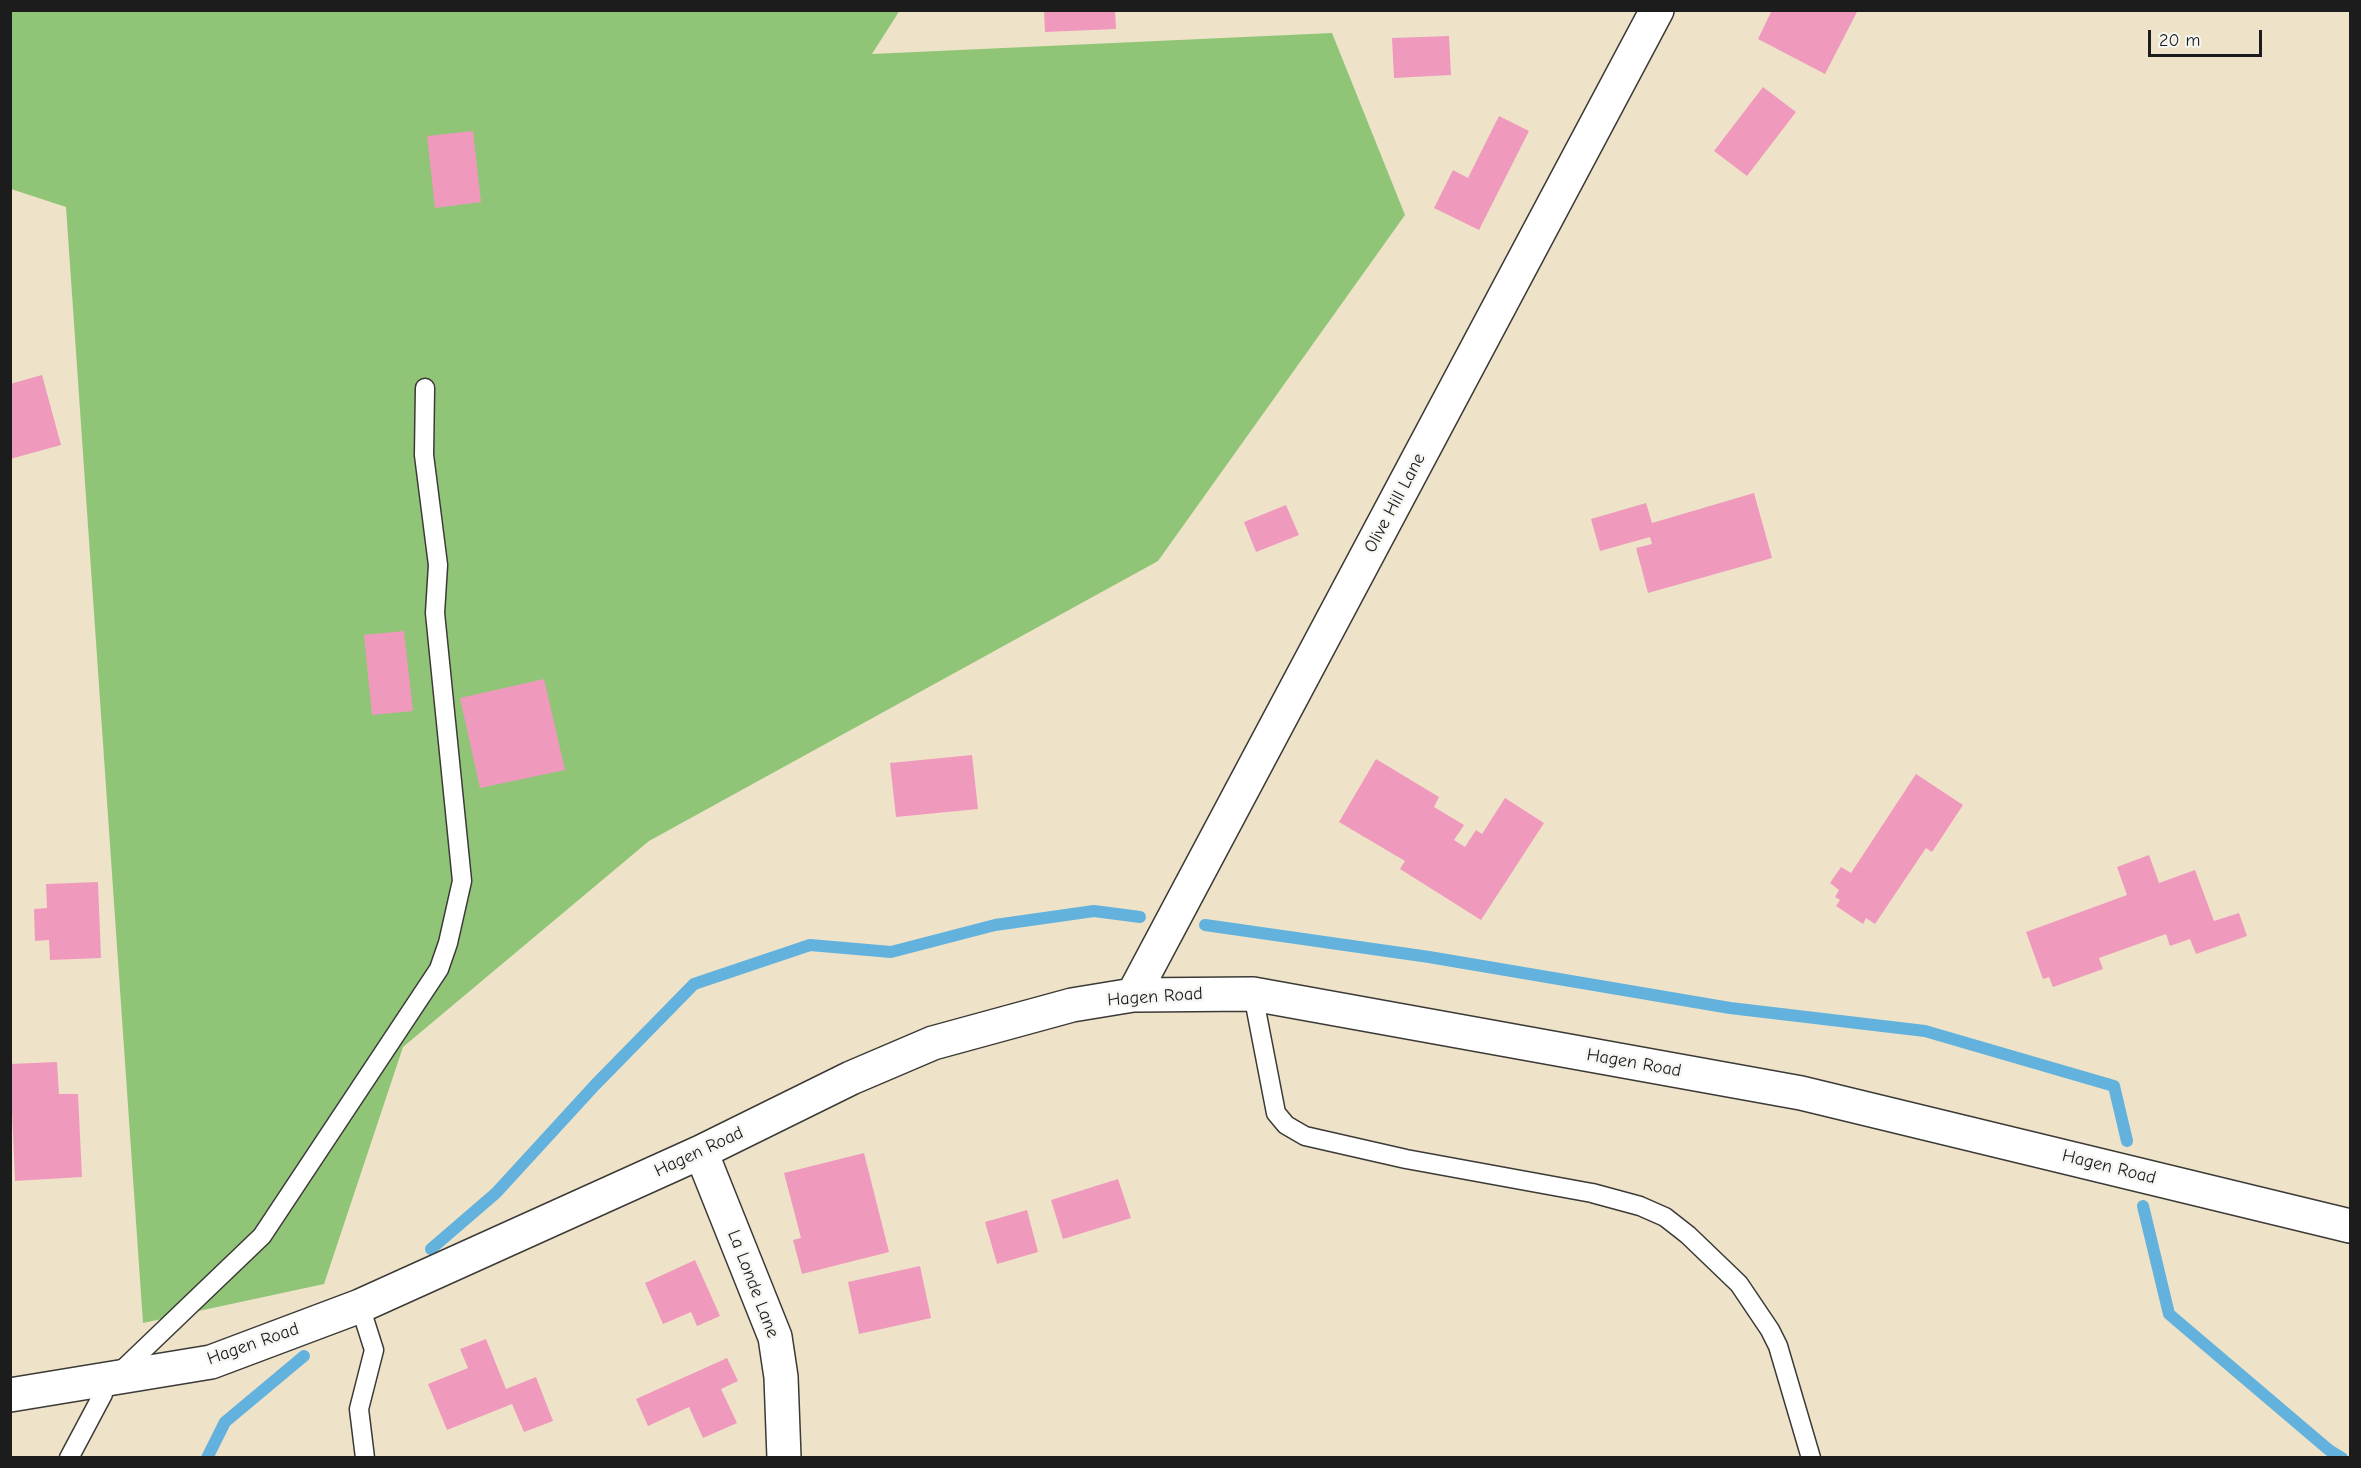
<!DOCTYPE html>
<html>
<head>
<meta charset="utf-8">
<style>
  body { margin:0 }
  #map { position:relative; width:2361px; height:1468px; overflow:hidden; background:#eee3c8; font-family:"Comic Neue",sans-serif }
  canvas { display:block }
  .frame { position:absolute; inset:0; border:12px solid #1c1c1c; pointer-events:none }
  .scale { position:absolute; left:2148px; top:30px; width:114px; height:27px; box-sizing:border-box; border:3px solid #1c1c1c; border-top:0; padding-left:8px; font-size:18px; line-height:21px; white-space:nowrap; color:#1c1c1c; -webkit-text-stroke:4px #f6f6f2; paint-order:stroke }
</style>
</head>
<body>
<div id="map">
<canvas width="2361" height="1468"></canvas>
<div class="frame"></div>
<div class="scale">20 m</div>
</div>
<script>
const context = document.querySelector('canvas').getContext('2d');
context.lineJoin = 'round';
function paint(path, color) { context.fillStyle = color; context.fill(path, 'evenodd'); }
const toPath = rows => new Path2D(rows.map(r => 'M' + r).join(''));
function strokePath(path, color, width, dash) { context.strokeStyle = color; context.lineWidth = width; context.lineCap = dash ? 'butt' : 'round'; context.setLineDash(dash || []); context.stroke(path); }
function write(font, color, halo, rows, align = 'center') {
  context.font = font + ' "Comic Neue",sans-serif'; context.lineWidth = 5; context.setLineDash([]); context.textBaseline = 'middle'; context.strokeStyle = halo; context.fillStyle = color; for (const [text, x, y, turn = 0] of rows) {
    context.save(); context.translate(x, y); context.rotate((+turn || 0) * Math.PI / 180); context.textAlign = isNaN(turn) ? turn : align; if (halo) context.strokeText(text, 0, 0); context.fillText(text, 0, 0); context.restore();
  }
}
paint(toPath([
  [900,10,872,54,1332,33,1405,215,1158,561,649,841,403,1047,324,1284,143,1323,66,207,11,189,11,11]
]), '#90c577');
strokePath(toPath([
  [1205,925,1429,957,1730,1008,1925,1031,2114,1086,2127,1141],
  [2143,1206,2169,1314,2329,1450,2342,1458],
  [431,1249,496,1193,595,1085,694,984,810,945,891,952,995,925,1094,911,1140,917],
  [207,1458,225,1422,304,1356]
]), '#63b2dd', 12);
paint(toPath([
  [1044,10,1115,10,1116,29,1045,32],
  [1772,10,1858,10,1825,74,1758,39],
  [1449,36,1451,75,1394,78,1392,38],
  [1763,87,1796,112,1747,176,1714,151],
  [1499,116,1529,131,1479,230,1434,208,1453,170,1468,178],
  [473,131,481,202,435,208,427,136],
  [42,375,61,445,10,459,10,384],
  [1754,493,1772,558,1648,593,1636,548,1652,544,1650,537,1600,551,1591,519,1646,503,1652,523],
  [1286,505,1299,535,1256,552,1244,522],
  [404,631,413,711,372,715,364,635],
  [544,679,565,770,480,788,460,698],
  [972,755,978,809,896,817,890,763],
  [1376,759,1439,797,1434,807,1464,825,1454,840,1465,847,1476,830,1482,834,1505,798,1544,823,1481,920,1400,869,1405,861,1339,822],
  [1916,774,1963,805,1932,852,1926,848,1875,924,1866,918,1863,924,1836,906,1840,900,1835,897,1839,890,1830,883,1841,867,1851,873],
  [2149,855,2159,883,2195,870,2214,921,2239,913,2247,936,2196,954,2190,939,2170,946,2166,934,2099,958,2103,969,2053,987,2049,977,2043,979,2026,932,2127,895,2117,867],
  [98,882,101,958,50,960,49,940,35,941,34,909,47,908,46,884],
  [57,1062,59,1094,78,1094,82,1177,15,1181,10,1064],
  [864,1153,889,1252,802,1274,793,1240,801,1238,784,1173],
  [1118,1179,1131,1218,1063,1239,1051,1200],
  [1027,1210,1038,1252,997,1264,985,1222],
  [695,1260,720,1316,697,1326,691,1312,663,1324,645,1283],
  [920,1266,931,1318,859,1334,848,1282],
  [486,1339,506,1389,536,1377,553,1421,524,1432,512,1404,447,1430,428,1384,468,1368,460,1349],
  [727,1358,738,1381,721,1389,737,1423,703,1438,689,1407,648,1426,636,1399]
]), '#ef9abd');
const service = toPath([
  [1253,994,1276,1113,1286,1125,1305,1136,1406,1159,1592,1193,1640,1206,1665,1217,1688,1235,1739,1284,1770,1330,1778,1346,1811,1458],
  [360,1306,374,1350,359,1409,365,1458],
  [118,1374,262,1236,439,969,448,943,462,881,435,613,438,565,424,455,425,388],
  [69,1458,103,1394,100,1379]
]);
const minor = toPath([
  [1133,995,1657,10],
  [701,1152,775,1337,781,1377,784,1458],
  [10,1395,211,1362,360,1306,701,1152,851,1078,933,1043,1072,1005,1133,995,1253,994,1801,1093,2350,1226]
]);
strokePath(service, '#3c3a36', 21);
strokePath(minor, '#3c3a36', 36);
strokePath(service, '#fff', 18);
strokePath(minor, '#fff', 33);
write('18px', '#1c1c1c', '#f6f6f2', [
  ["Olive Hill Lane",1395,503,-62],
  ["Hagen Road",1155,997,-4],
  ["Hagen Road",1634,1063,10],
  ["Hagen Road",699,1152,-25],
  ["Hagen Road",2109,1167,14],
  ["La Londe Lane",753,1284,69],
  ["Hagen Road",253,1344,-19]
]);
</script>
</body>
</html>
